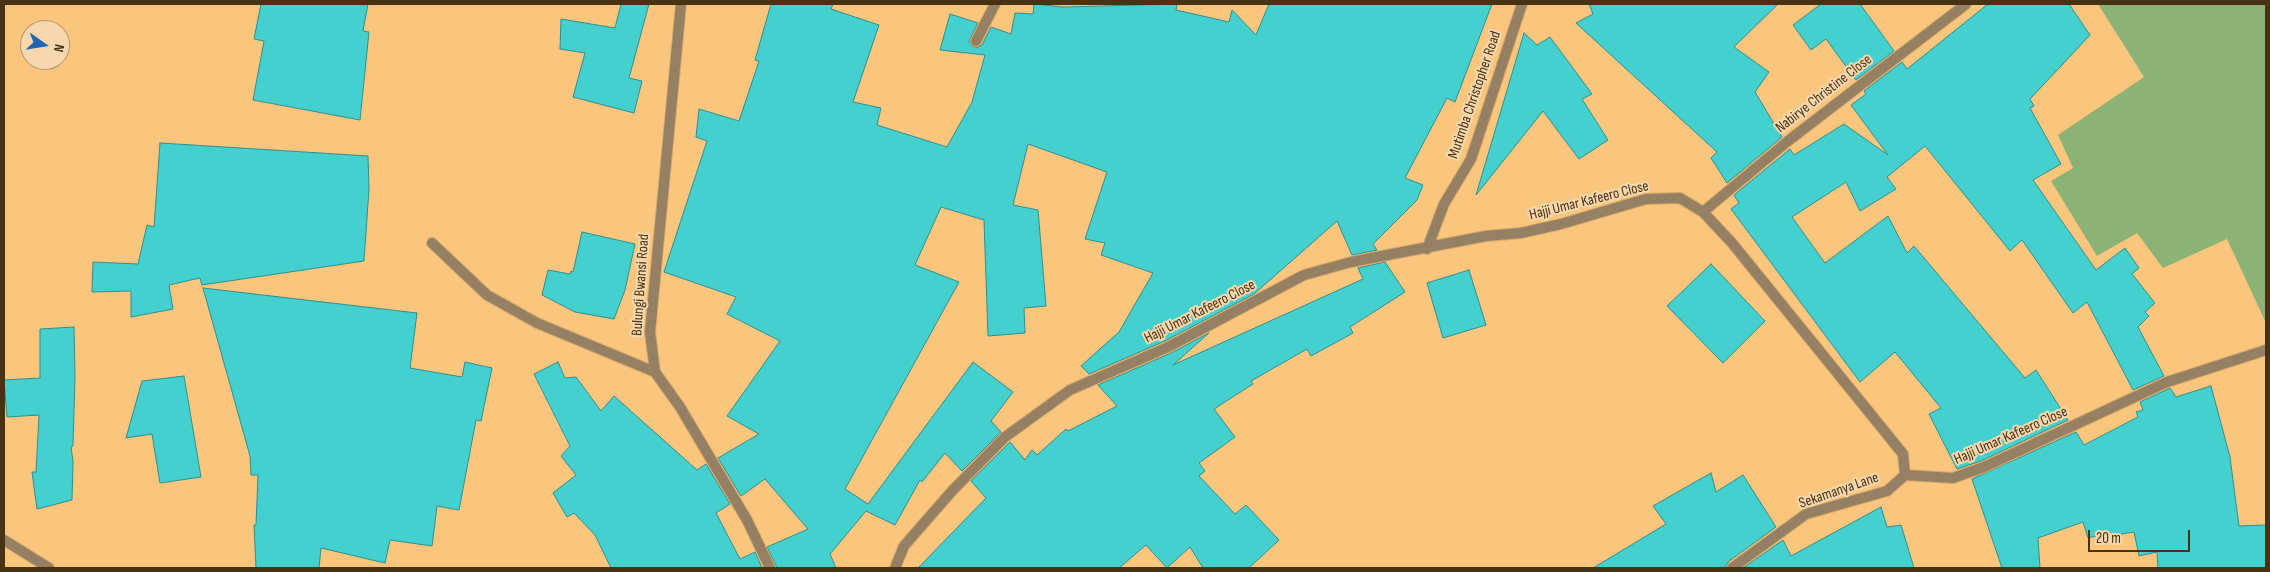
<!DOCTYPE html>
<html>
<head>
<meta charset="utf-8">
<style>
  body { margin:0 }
  #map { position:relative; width:2270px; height:572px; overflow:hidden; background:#fac67e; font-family:"Sofia Sans Condensed",sans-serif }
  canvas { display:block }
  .frame { position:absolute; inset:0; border:5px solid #473214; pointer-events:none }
  .north { position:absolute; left:20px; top:20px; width:50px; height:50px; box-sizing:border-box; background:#f7d8ae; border:1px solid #b19670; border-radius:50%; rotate:103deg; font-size:14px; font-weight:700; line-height:20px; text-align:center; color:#473214 }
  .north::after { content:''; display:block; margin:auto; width:18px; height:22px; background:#1e66b6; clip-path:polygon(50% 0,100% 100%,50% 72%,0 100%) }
  .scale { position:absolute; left:2088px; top:530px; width:102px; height:22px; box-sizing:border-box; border:2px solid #473214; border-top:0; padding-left:6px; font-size:15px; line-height:18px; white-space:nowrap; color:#473214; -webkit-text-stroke:4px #f7d8ae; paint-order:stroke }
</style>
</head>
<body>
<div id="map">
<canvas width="2270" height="572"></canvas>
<div class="frame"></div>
<div class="north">N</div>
<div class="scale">20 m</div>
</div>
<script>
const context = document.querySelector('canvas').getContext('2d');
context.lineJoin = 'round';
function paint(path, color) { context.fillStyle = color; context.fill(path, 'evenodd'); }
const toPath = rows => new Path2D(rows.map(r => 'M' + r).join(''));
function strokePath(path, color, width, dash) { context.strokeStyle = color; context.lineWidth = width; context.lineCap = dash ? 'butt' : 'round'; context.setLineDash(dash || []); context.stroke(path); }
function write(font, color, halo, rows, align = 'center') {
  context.font = font + ' "Sofia Sans Condensed",sans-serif'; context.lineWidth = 4; context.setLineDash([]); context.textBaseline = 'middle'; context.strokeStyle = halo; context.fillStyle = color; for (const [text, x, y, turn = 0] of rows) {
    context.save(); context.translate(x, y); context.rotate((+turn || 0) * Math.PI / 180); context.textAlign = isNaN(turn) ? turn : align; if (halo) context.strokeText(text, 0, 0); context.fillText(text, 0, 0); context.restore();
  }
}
paint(toPath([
  [2098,4,2266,4,2266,323,2227,239,2163,268,2137,233,2097,256,2051,181,2073,168,2058,135,2144,77]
]), '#8cb276');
const building = toPath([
  [261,4,368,4,363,31,369,32,360,120,253,100,264,41,254,39,261,4],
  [621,4,649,4,629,78,642,81,634,113,573,97,585,53,560,49,561,19,615,28,621,4],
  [771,4,833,4,831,9,879,25,853,102,881,108,877,125,947,147,972,102,985,55,940,50,950,14,978,23,969,41,971,45,976,48,982,45,991,27,1011,34,1015,13,1033,14,1034,4,1063,7,1177,4,1176,10,1229,22,1232,10,1256,35,1269,4,1492,4,1455,102,1447,98,1405,178,1423,185,1417,200,1373,244,1377,250,1352,255,1337,221,1254,294,1165,341,1089,374,1081,366,1119,332,1153,273,1101,255,1105,243,1085,239,1107,172,1028,144,1013,205,1038,210,1046,306,1024,308,1025,333,988,336,984,220,941,207,915,265,959,282,845,489,868,504,973,362,1013,392,991,421,1001,432,962,471,945,453,922,482,920,480,895,525,866,511,830,554,836,568,777,568,767,547,808,529,765,479,741,496,718,458,759,434,727,416,780,341,727,314,736,297,664,272,707,141,696,137,699,109,739,121,759,61,755,60,771,4],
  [1589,4,1778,4,1734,47,1769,72,1755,92,1782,137,1727,183,1711,158,1717,152,1576,23,1593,14,1589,4],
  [1821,4,1860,4,1894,51,1856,80,1826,39,1811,50,1793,25,1821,4],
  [1988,4,2069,4,2090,35,2030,99,2034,106,2030,108,2061,164,2033,180,2096,270,2125,248,2139,268,2132,274,2155,303,2145,312,2149,316,2138,327,2164,376,2133,390,2087,302,2073,313,2022,240,2010,251,1925,146,1887,177,1896,189,1860,211,1846,182,1792,217,1825,263,1888,216,1907,253,1914,246,2025,378,2036,370,2068,420,1981,461,1957,469,1929,414,1941,408,1895,352,1860,382,1731,209,1739,203,1734,195,1790,149,1794,155,1844,124,1888,155,1851,105,1866,94,1864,91,1902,62,1907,69,1988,4],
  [1524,33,1537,45,1550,37,1592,94,1582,99,1608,140,1579,159,1543,111,1476,195,1524,33],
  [160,143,368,156,369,189,364,261,202,285,200,278,169,285,173,309,131,317,131,291,92,292,93,262,138,264,147,225,154,227,160,143],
  [582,232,635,244,625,290,614,319,575,312,542,295,548,270,570,274,571,271,573,272,582,232],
  [1385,262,1405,292,1350,327,1353,333,1311,356,1307,349,1251,381,1253,384,1214,409,1235,437,1199,463,1205,471,1199,476,1235,514,1246,505,1279,540,1249,568,1203,568,1190,547,1167,568,1146,545,1119,568,918,568,986,498,971,481,1010,442,1025,460,1032,450,1037,455,1066,429,1068,431,1117,406,1098,385,1171,353,1209,333,1173,365,1363,279,1358,268,1385,262],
  [1711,264,1765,321,1723,363,1667,306,1711,264],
  [1469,270,1486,325,1443,338,1427,283,1469,270],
  [203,288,417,313,410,368,462,377,465,362,492,368,481,421,476,420,459,510,437,506,432,546,390,540,385,563,321,548,319,568,256,568,254,525,256,525,258,475,251,475,250,456,203,288],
  [74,327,75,376,73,446,71,447,73,461,72,500,37,509,32,472,36,472,39,415,7,417,4,380,40,378,40,329,74,327],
  [558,362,565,378,576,377,601,411,614,396,697,470,706,464,730,504,716,513,740,559,755,552,762,568,611,568,595,535,574,513,567,517,553,493,576,475,561,456,570,446,534,374,558,362],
  [184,376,201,477,160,483,152,434,126,438,142,381,184,376],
  [2211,386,2230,457,2239,526,2266,525,2266,568,2158,568,2157,552,2139,556,2134,532,2109,536,2108,533,2088,538,2083,522,2038,538,2040,568,2002,568,1972,479,2076,432,2084,445,2138,417,2136,412,2143,410,2140,402,2170,388,2176,397,2211,386],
  [1711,473,1716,492,1743,475,1776,527,1728,562,1725,568,1593,568,1666,524,1653,506,1711,473],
  [1881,507,1887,527,1901,525,1914,568,1743,568,1783,540,1791,556,1881,507]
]);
paint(building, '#45d0d0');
strokePath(building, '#308e8e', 1);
const service = toPath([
  [1732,568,1806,514,1887,491,1905,475]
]);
const minor = toPath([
  [681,4,650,332,655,372,680,407,747,520,770,568],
  [976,41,995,4],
  [1703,212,1788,141,1966,4],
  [432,243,487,295,537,323,655,372],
  [1427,249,1444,204,1471,159,1522,4],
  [4,540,49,568],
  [895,568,904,546,952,491,1005,437,1070,390,1168,347,1304,275,1351,262,1486,236,1521,233,1561,224,1646,199,1680,198,1703,212,1732,243,1903,454,1905,475,1953,478,1984,467,2167,382,2266,350]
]);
strokePath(service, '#d6a869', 12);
strokePath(minor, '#d6a869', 12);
strokePath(service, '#968064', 10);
strokePath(minor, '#968064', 10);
write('15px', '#473214', '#f7d8ae', [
  ["Nabirye Christine Close",1824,94,-38],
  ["Mutimba Christopher Road",1475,95,-71],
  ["Hajji Umar Kafeero Close",1589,201,-14],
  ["Bulungi Bwansi Road",641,285,-86],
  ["Hajji Umar Kafeero Close",1200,312,-27],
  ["Hajji Umar Kafeero Close",2011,436,-24],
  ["Sekamanya Lane",1839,491,-19]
]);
</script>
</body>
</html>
